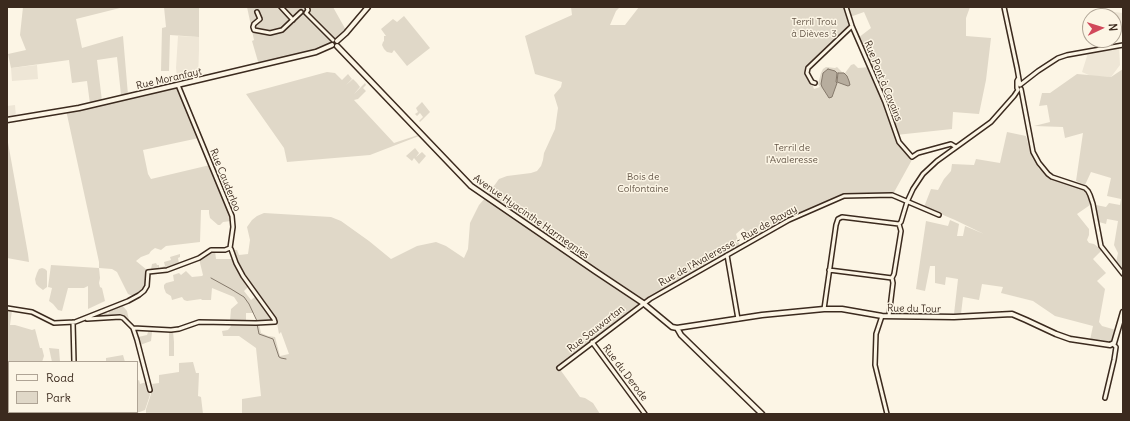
<!DOCTYPE html>
<html>
<head>
<meta charset="utf-8">
<style>
  body { margin:0 }
  #map { position:relative; width:1130px; height:421px; overflow:hidden; background:#fcf5e5; font-family:Delius,sans-serif }
  canvas { display:block }
  .frame { position:absolute; inset:0; border:8px solid #3b2a1e; pointer-events:none }
  .legend { position:absolute; left:8px; top:361px; width:130px; height:52px; box-sizing:border-box; background:#fcf5e5; border:1px solid #afa495; margin:0; padding:5px 7px; list-style:none; font-size:12px; color:#3b2a1e }
  .legend li { display:flex; align-items:center; gap:8px; height:20px }
  .legend b { width:20px; border:1px solid #afa495 }
  .north { position:absolute; left:1082px; top:8px; width:40px; height:40px; box-sizing:border-box; background:#fcf5e5; border:1px solid #afa495; border-radius:50%; rotate:86deg; font-size:11px; font-weight:700; line-height:16px; text-align:center; color:#3b2a1e }
  .north::after { content:''; display:block; margin:auto; width:14px; height:18px; background:#d1495b; clip-path:polygon(50% 0,100% 100%,50% 72%,0 100%) }
</style>
</head>
<body>
<div id="map">
<canvas width="1130" height="421"></canvas>
<div class="frame"></div>
<ul class="legend">
<li><b style="height:5px;background:#fcf5e5"></b>Road</li>
<li><b style="height:11px;background:#e0d8c8"></b>Park</li>
</ul>
<div class="north">N</div>
</div>
<script>
const context = document.querySelector('canvas').getContext('2d');
context.lineJoin = 'round';
function paint(path, color) { context.fillStyle = color; context.fill(path, 'evenodd'); }
const toPath = rows => new Path2D(rows.map(r => 'M' + r).join(''));
function strokePath(path, color, width, dash) { context.strokeStyle = color; context.lineWidth = width; context.lineCap = dash ? 'butt' : 'round'; context.setLineDash(dash || []); context.stroke(path); }
function write(font, color, halo, rows, align = 'center') {
  context.font = font + ' Delius,sans-serif'; context.lineWidth = 3; context.setLineDash([]); context.textBaseline = 'middle'; context.strokeStyle = halo; context.fillStyle = color; for (const [text, x, y, turn = 0] of rows) {
    context.save(); context.translate(x, y); context.rotate((+turn || 0) * Math.PI / 180); context.textAlign = isNaN(turn) ? turn : align; if (halo) context.strokeText(text, 0, 0); context.fillText(text, 0, 0); context.restore();
  }
}
paint(toPath([
  [1095,10,1123,13,1123,23,1114,22,1114,16,1095,16],
  [178,36,199,37,199,50,198,80,178,85,176,68],
  [1097,40,1109,40,1109,49,1119,48,1120,65,1111,77,1091,76,1082,72,1088,53,1096,51],
  [37,65,38,79,12,81,11,68],
  [15,105,16,117,7,119,7,106]
]), '#eee6d6');
paint(toPath([
  [23,7,124,7,76,19,82,48,123,36,128,95,121,95,117,57,97,60,102,101,90,104,87,81,72,83,69,60,11,68,8,54,26,50,20,35],
  [164,7,199,7,199,37,170,35,169,71,161,71,162,28,166,27],
  [247,7,333,7,347,32,337,39,332,37,330,39,330,44,327,47,259,65,252,41,254,40],
  [571,7,620,7,616,11,610,25,625,25,639,7,845,7,851,26,808,64,808,67,807,70,814,89,820,87,818,84,821,73,823,69,826,67,835,68,837,67,842,72,845,73,851,65,854,64,858,68,870,67,884,102,896,138,913,158,892,196,843,195,789,219,751,239,743,228,736,234,740,246,649,297,559,368,580,397,585,398,593,403,600,414,242,414,242,399,261,396,256,348,239,336,223,336,222,331,228,330,231,326,230,323,259,324,261,333,268,336,275,337,280,356,289,354,281,332,279,334,277,323,275,322,238,266,233,251,234,250,237,250,239,255,248,254,250,240,247,227,252,220,257,216,264,213,331,217,341,221,369,241,391,259,417,246,436,242,446,246,464,258,468,249,470,223,479,205,486,197,499,179,507,176,531,173,537,171,541,166,543,160,544,153,555,129,558,108,554,95,561,87,562,82,535,74,525,36,572,15],
  [847,7,970,7,966,18,966,36,991,38,986,80,979,114,953,112,952,129,896,135,886,104,858,38,871,28,864,12,850,17],
  [404,16,430,48,407,66,394,50,392,53,387,52,384,49,382,45,383,42,384,41,384,36,386,36,381,29,393,19,397,22],
  [1123,69,1123,271,1116,263,1118,253,1114,245,1118,221,1107,219,1106,224,1099,222,1096,205,1106,207,1109,203,1120,205,1121,199,1107,196,1111,178,1091,172,1085,185,1076,181,1083,133,1065,138,1063,127,1034,126,1050,122,1047,105,1039,106,1042,93,1050,93,1077,74,1111,77],
  [327,72,335,73,342,80,348,74,352,79,346,85,353,79,357,83,353,86,357,83,360,87,354,94,365,83,366,85,363,88,366,91,358,99,354,100,394,143,418,135,419,136,370,155,287,162,284,148,246,94],
  [178,85,199,138,143,150,148,174,151,179,210,165,232,216,231,221,223,222,220,225,218,225,210,218,209,213,209,210,201,210,200,242,166,246,161,250,155,248,151,251,149,254,141,257,136,261,147,270,146,273,145,287,140,292,133,296,128,294,117,272,112,269,99,268,100,278,99,283,100,287,102,288,105,301,88,309,88,286,84,288,68,288,62,311,58,310,53,304,49,301,52,288,48,287,51,265,99,268,99,262,66,110],
  [422,102,430,112,420,122,419,121,423,117,420,113,417,116,415,114,418,112,416,108],
  [1007,132,1026,136,1030,151,1039,169,1042,170,1047,176,1052,179,1082,189,1087,192,1089,197,1090,205,1077,214,1089,229,1089,235,1087,240,1089,243,1094,244,1102,250,1093,259,1106,273,1097,281,1105,289,1099,322,1102,326,1116,330,1113,339,1110,341,1104,343,1090,340,1093,326,1055,316,1033,301,1001,293,1003,287,982,284,979,300,963,297,961,314,954,314,958,279,946,277,945,285,935,283,935,266,930,266,925,291,916,289,926,221,948,226,950,220,959,224,957,236,963,236,965,226,984,234,955,220,924,207,931,189,938,190,944,179,951,171,952,164,974,165,976,159,1000,163],
  [7,137,28,254,29,262,7,258],
  [415,148,419,153,416,157,422,152,426,156,419,164,414,158,412,161,406,156],
  [214,251,215,251,216,259,233,259,249,286,244,291,251,300,256,296,272,318,271,321,257,321,254,313,246,313,246,321,230,321,231,309,238,303,234,297,212,288,211,300,202,300,201,299,187,301,184,300,182,297,172,300,171,296,166,293,164,288,164,285,166,283,174,281,173,275,179,273,181,275,186,271,192,277,202,276,203,275,199,259,209,253],
  [180,254,180,257,178,258,179,264,161,270,151,269,152,264,156,263,157,265,159,265,159,268,165,266,164,262,171,260,170,257],
  [42,268,45,269,47,271,47,287,43,290,39,287,36,284,35,279,37,273,39,269],
  [122,305,127,311,129,320,127,321,123,316,118,315,94,318,94,316,106,312,107,314,109,313,108,311],
  [7,309,12,310,10,325,15,325,32,330,35,329,40,348,42,348,44,356,42,362,9,362,9,374,7,371],
  [169,331,173,331,174,342,174,356,169,356],
  [148,332,152,332,151,341,140,345,138,337,147,335],
  [49,348,59,349,60,362,52,362],
  [123,355,125,362,106,362,106,358],
  [193,362,196,373,199,373,198,396,201,397,203,414,146,414,146,409,151,394,150,390,153,389,152,384,159,383,159,375,179,372,179,363],
  [139,380,140,384,146,382,147,390,149,390,150,395,145,410,134,414,91,414,91,412,137,412,137,381]
]), '#e0d8c8');
const water = toPath([
  [828,69,835,71,837,73,836,82,837,83,832,97,829,98,822,87,821,84,823,73,828,69],
  [838,73,844,73,847,76,849,81,850,85,848,86,837,82,838,73]
]);
paint(water, '#b7ad9e');
strokePath(water, '#85796b', 1);
strokePath(toPath([
  [211,278,231,289,244,297,249,304,257,321],
  [257,324,259,334,273,339,279,357,281,358,286,359]
]), '#85796b', 1);
const street = toPath([
  [281,7,293,20],
  [846,7,852,26,885,102,899,142,912,157,918,153,951,144,956,147],
  [1004,7,1017,68,1020,85],
  [257,12,260,19,254,24,253,27,254,30,270,33,282,30,301,12],
  [306,13,333,40],
  [306,13,308,10,307,7],
  [815,83,812,82,807,73,808,68,852,26],
  [1020,85,1038,71,1058,58,1067,55,1123,45],
  [1021,89,1033,152,1039,163,1048,174,1052,177,1085,188,1088,191,1090,195,1093,204,1101,246,1123,274],
  [727,255,738,319],
  [829,270,892,278],
  [7,308,32,312,54,323,75,322,128,301,139,295,144,291,147,286,148,272,167,270,199,258,211,250,225,250,230,248,233,227,232,216,178,85],
  [824,309,836,225,838,219,842,217,899,224],
  [882,316,876,334,875,365,887,414],
  [889,316,893,283,892,278,894,274,901,231,899,224,901,222,907,202,913,189,923,174,937,161,991,122,1014,96,1018,90,1017,88,1017,81,1018,79],
  [87,319,120,317,123,318,133,328,171,330,179,329,199,322,256,323,275,322,274,319,243,276,236,263,231,249,230,248],
  [73,322,74,362],
  [133,328,137,340,150,390],
  [592,342,645,414],
  [559,368,650,299,789,220,844,196,892,195,939,215],
  [1105,398,1114,360,1116,347,1113,344],
  [7,411,9,408]
]);
const secondary = toPath([
  [337,41,346,33,368,7],
  [337,46,471,186,595,271,643,303,672,327,677,328,681,335,762,414],
  [7,120,79,108,160,89,316,52,332,45],
  [677,328,762,315,824,309,842,309,882,316,954,317,1012,314,1026,320,1056,334,1070,339,1110,345,1114,343,1123,312]
]);
strokePath(street, '#3b2a1e', 6);
strokePath(secondary, '#3b2a1e', 7);
strokePath(street, '#fcf5e5', 3);
strokePath(secondary, '#fcf5e5', 4);
write('10px', '#645648', '#fcf5e5', [
  ["Terril Trou",814,22],
  ["à Dièves 3",814,34],
  ["Terril de",792,148],
  ["l'Avaleresse",792,160],
  ["Bois de",643,177],
  ["Colfontaine",643,189]
]);
write('10px', '#3b2a1e', '#fcf5e5', [
  ["Rue Moranfayt",169,79,-13],
  ["Rue Pont à Cavains",883,81,68],
  ["Rue Cauderloo",225,180,68],
  ["Avenue Hyacinthe Harmegnies",531,217,35],
  ["Rue de l'Avaleresse - Rue de Bavay",728,246,-29],
  ["Rue du Tour",914,309,1],
  ["Rue Sauwartan",596,329,-38],
  ["Rue du Derode",625,373,53]
]);
</script>
</body>
</html>
